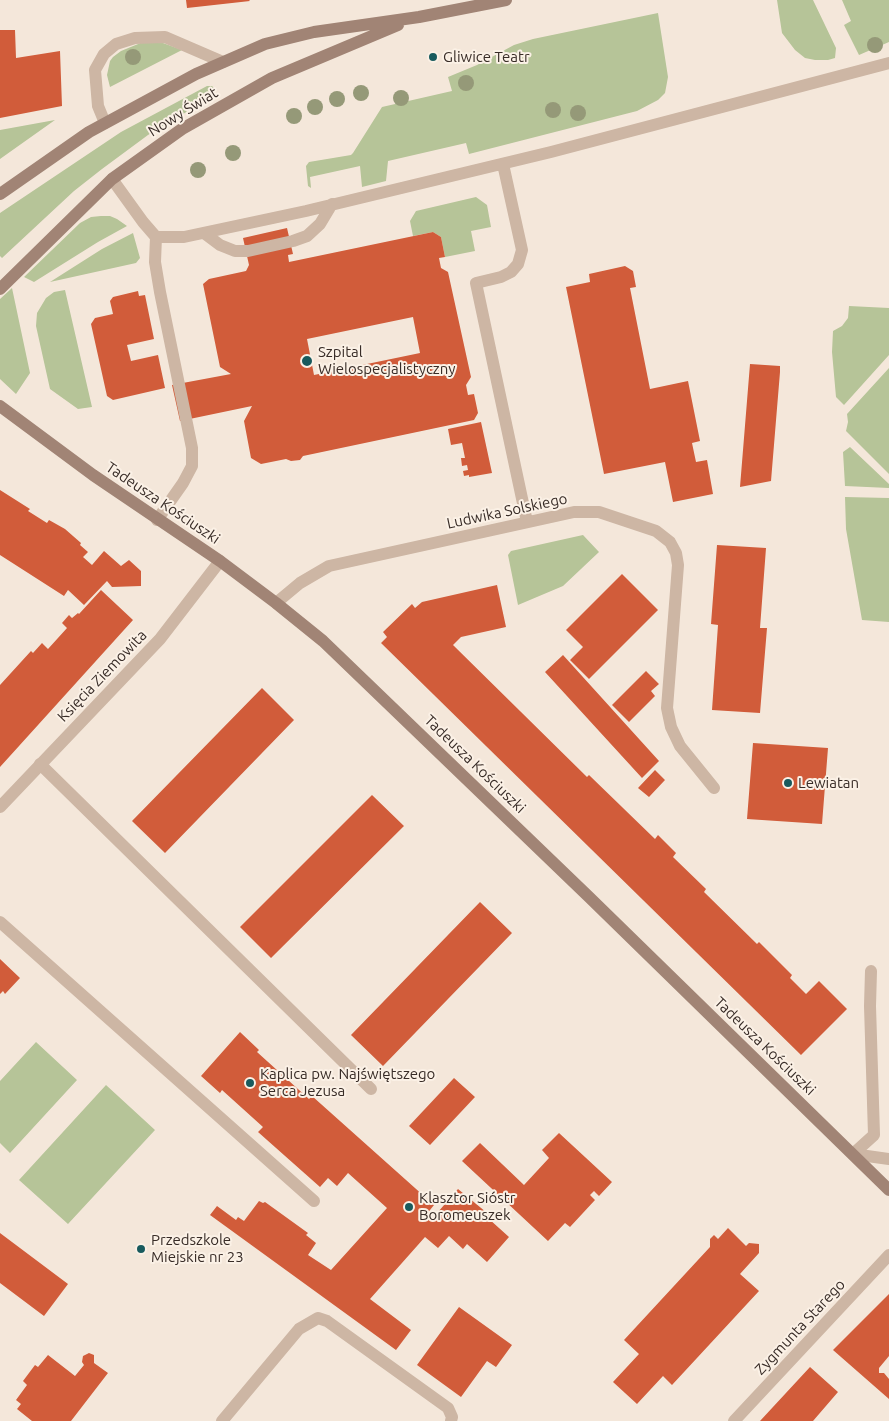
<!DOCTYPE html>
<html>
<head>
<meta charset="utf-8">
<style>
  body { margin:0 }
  canvas { display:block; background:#f4e7da }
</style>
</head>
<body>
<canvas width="889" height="1421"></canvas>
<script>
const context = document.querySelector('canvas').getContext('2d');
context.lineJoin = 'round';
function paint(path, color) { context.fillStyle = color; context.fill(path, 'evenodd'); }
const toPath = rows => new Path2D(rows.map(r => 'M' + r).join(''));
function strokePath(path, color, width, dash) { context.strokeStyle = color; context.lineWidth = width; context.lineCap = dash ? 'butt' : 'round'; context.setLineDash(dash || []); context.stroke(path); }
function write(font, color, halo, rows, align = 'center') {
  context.font = font + ' Ubuntu,sans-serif'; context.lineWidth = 4; context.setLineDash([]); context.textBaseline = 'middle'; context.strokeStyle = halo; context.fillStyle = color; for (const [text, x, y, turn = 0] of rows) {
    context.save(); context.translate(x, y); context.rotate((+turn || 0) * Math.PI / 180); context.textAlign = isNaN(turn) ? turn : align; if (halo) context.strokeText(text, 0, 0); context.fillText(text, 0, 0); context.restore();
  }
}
paint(toPath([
  [777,0,813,0,836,48,835,58,828,60,815,60,805,58,795,50,782,33],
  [842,0,889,0,889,42,859,55,844,25,851,21],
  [658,13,668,77,665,93,658,100,637,111,469,154,466,143,388,161,386,181,362,187,360,166,310,177,311,188,308,186,306,166,309,162,351,155,353,153,382,107,452,91,448,77,477,65,514,45,533,39],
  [143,42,163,43,182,50,110,87,107,75,110,61,113,57,121,51],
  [207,86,212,86,215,89,215,93,213,96,148,135,102,169,74,191,2,258,0,256,0,213,121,132],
  [55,120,0,159,0,130],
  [476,197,487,205,491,227,471,231,475,251,445,257,441,237,433,232,413,236,410,221,416,211],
  [101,216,110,216,117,219,127,226,98,242,34,282,24,277,80,223,91,217],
  [133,233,140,258,136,263,50,282,102,249],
  [12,288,30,373,16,394,0,379,0,299],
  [65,290,92,407,78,409,50,389,36,326,37,313,46,298,54,292],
  [849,306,889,308,889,355,844,405,836,397,832,352,833,331,842,326,848,318],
  [889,368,889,474,846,431,848,422,847,414],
  [850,447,889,484,889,488,845,486,843,452],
  [845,497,889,498,889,622,862,620,846,529],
  [583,535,599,552,563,586,518,605,508,555,511,551],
  [36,1042,77,1080,10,1153,0,1143,0,1081],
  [106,1085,155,1130,68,1224,19,1180]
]), '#b6c498');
paint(toPath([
  [186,0,249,0,250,1,187,8],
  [0,30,15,30,16,58,60,51,62,106,0,118],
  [287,228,293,254,288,255,289,262,433,232,441,237,445,257,439,258,441,268,448,272,471,377,466,385,468,395,474,394,478,413,474,420,303,456,300,460,291,461,286,459,261,464,251,458,244,421,252,406,180,421,172,385,231,374,220,367,203,284,209,279,246,271,249,265,243,238],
  [413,317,420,353,314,375,307,339],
  [625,266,633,271,636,287,630,288,650,389,688,381,700,441,692,443,696,462,707,460,713,494,673,502,665,462,604,474,566,287,590,282,589,274],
  [138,291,139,296,145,295,154,339,127,345,131,361,158,355,165,388,113,400,107,396,91,324,95,318,113,314,110,301,113,297],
  [750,364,780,366,780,372,771,481,740,487],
  [481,422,492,473,469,477,469,475,464,476,463,471,468,470,467,465,462,466,461,458,465,458,462,443,451,445,448,429],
  [0,490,30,509,28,511,47,523,49,520,65,529,81,543,80,545,88,552,83,557,92,565,104,551,121,566,129,560,141,571,141,586,112,587,107,581,84,605,68,590,64,596,0,555],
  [717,545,766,548,760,628,767,628,760,713,712,710,718,625,711,624],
  [622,574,658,610,589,679,570,660,583,647,566,630],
  [497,585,506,627,461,637,453,645,587,777,589,775,655,839,658,835,676,853,673,857,706,889,704,892,757,944,759,942,792,975,790,978,806,994,819,981,847,1009,801,1055,381,643,387,637,383,632,412,604,415,608,422,602],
  [101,590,133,620,0,767,0,685,31,651,33,653,42,643,48,649,67,628,62,623,69,615,72,618,78,613,79,614],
  [563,655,659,761,642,778,545,672],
  [646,671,659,684,651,691,655,696,629,722,612,705],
  [262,688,294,720,165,853,132,821],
  [753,743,828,748,822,824,747,819],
  [655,770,665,780,649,797,638,788],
  [372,795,404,826,271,958,240,927],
  [480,902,512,933,383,1066,351,1035],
  [0,959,20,978,5,994,3,991,0,994],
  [240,1032,259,1050,257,1052,309,1099,312,1096,434,1205,426,1215,431,1220,458,1189,492,1217,489,1219,509,1237,487,1262,467,1244,463,1249,449,1236,438,1248,425,1237,370,1299,411,1330,396,1350,210,1215,217,1206,236,1220,238,1217,244,1221,259,1201,263,1203,265,1202,308,1233,306,1235,316,1243,308,1255,331,1270,387,1208,348,1173,337,1186,328,1178,320,1187,258,1132,263,1127,222,1090,220,1093,201,1076],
  [454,1078,475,1097,430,1145,409,1126],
  [559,1133,612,1182,599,1196,594,1191,590,1195,595,1200,570,1227,565,1223,548,1241,462,1161,480,1143,524,1185,549,1158,542,1150],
  [728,1228,746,1246,749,1243,759,1244,759,1253,740,1274,759,1291,672,1385,663,1376,637,1404,613,1382,639,1354,624,1340,710,1247,710,1239,714,1235,718,1239],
  [0,1233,68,1284,44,1316,0,1283],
  [889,1294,889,1356,879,1368,879,1373,884,1373,889,1379,889,1399,833,1350],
  [459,1307,512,1345,496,1367,487,1361,461,1397,417,1365],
  [89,1353,94,1355,94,1363,108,1373,71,1421,32,1421,17,1409,21,1404,16,1400,27,1385,23,1381,35,1365,38,1367,48,1355,75,1376,84,1365,82,1362,83,1356],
  [810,1367,838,1392,813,1421,760,1421]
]), '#d15c3a');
strokePath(toPath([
  [105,123,98,106,95,70,104,54,116,44,135,38,165,37,223,62],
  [503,164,522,250,518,264,511,272,501,277,476,283,527,522],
  [112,179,143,222,156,237,184,237,306,211,551,152,889,63],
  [204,233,220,245,235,251,248,251,293,241,307,236,320,224,332,204],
  [156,237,155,262,160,292,192,448,192,466,183,483,157,520],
  [276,603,300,583,329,566,574,512,599,512,656,531,670,542,676,553,678,565,667,708,671,727,680,746,714,788],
  [40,764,371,1089],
  [0,922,314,1201],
  [853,1154,874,1135,870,1006,871,971],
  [222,1421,299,1329,318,1318,327,1321,448,1408,452,1417,451,1421]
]), '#cdb6a4', 12);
strokePath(toPath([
  [0,807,160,639,220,561],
  [853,1154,889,1159],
  [734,1421,889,1255]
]), '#cdb6a4', 12);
strokePath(toPath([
  [0,194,89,132,196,74,265,44,314,32,419,17,506,0],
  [0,289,112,179,182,129,272,78,398,25],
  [0,406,93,475,220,561,276,603,323,641,589,897,889,1190]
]), '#a18475', 12);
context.fillStyle = '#959978';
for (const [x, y] of [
  [875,45],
  [133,57],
  [466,83],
  [361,93],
  [401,98],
  [337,99],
  [315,107],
  [553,110],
  [578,113],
  [294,116],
  [233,153],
  [198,170]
]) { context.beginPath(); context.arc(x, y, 8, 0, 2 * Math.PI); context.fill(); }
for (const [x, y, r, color] of [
  [433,57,5,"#185a5d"],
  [307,361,6,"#185a5d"],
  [788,783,5,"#185a5d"],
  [250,1083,5,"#185a5d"],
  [409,1207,5,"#185a5d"],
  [141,1249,5,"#185a5d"]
]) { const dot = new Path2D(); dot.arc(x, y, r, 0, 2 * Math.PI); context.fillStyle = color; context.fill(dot); strokePath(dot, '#fbf1e6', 2); }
write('15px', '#382c27', '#fbf1e6', [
  ["Gliwice Teatr",443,57],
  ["Szpital",318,352],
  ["Wielospecjalistyczny",318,369],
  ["Lewiatan",798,783],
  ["Kaplica pw. Najświętszego",260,1074],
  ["Serca Jezusa",260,1091],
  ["Klasztor Sióstr",419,1198],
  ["Boromeuszek",419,1215],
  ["Przedszkole",151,1240],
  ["Miejskie nr 23",151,1257]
], 'left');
write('15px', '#382c27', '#fbf1e6', [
  ["Nowy Świat",183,112,-32],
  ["Tadeusza Kościuszki",163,503,34],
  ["Ludwika Solskiego",507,511,-12],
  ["Księcia Ziemowita",102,676,-46],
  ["Tadeusza Kościuszki",475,764,44],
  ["Tadeusza Kościuszki",765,1046,44],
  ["Zygmunta Starego",800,1327,-47]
]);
</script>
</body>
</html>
